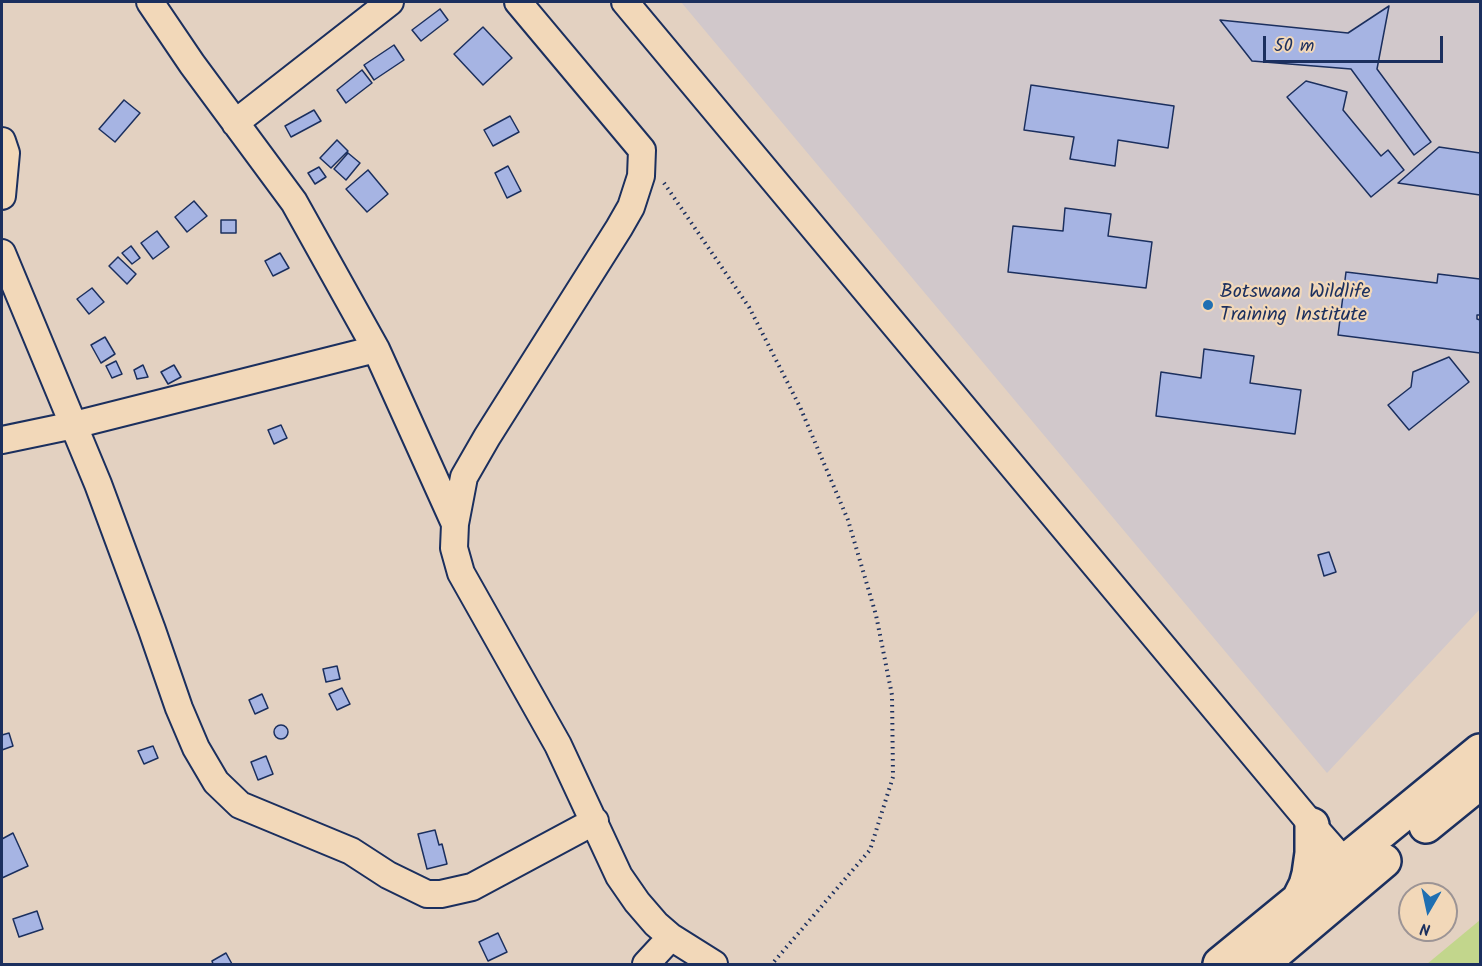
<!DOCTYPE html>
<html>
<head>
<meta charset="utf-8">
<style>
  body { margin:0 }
  #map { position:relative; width:1482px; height:966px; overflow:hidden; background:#e3d1c1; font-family:Kalam,sans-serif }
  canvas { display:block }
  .frame { position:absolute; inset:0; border:3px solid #1b2f5e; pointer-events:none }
  .north { position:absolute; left:1398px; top:882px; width:60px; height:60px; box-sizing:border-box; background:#f2d8b9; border:2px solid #9c9495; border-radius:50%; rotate:189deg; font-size:16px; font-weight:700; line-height:24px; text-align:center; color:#1b2f5e }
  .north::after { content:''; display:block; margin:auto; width:21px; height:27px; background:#1f6fb2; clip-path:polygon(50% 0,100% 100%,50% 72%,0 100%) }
  .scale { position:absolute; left:1263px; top:36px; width:180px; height:27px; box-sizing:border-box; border:3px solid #1b2f5e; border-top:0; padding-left:8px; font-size:18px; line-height:21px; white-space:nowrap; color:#1b2f5e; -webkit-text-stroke:4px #f2d8b9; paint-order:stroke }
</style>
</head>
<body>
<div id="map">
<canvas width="1482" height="966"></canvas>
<div class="frame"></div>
<div class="north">N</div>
<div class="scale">50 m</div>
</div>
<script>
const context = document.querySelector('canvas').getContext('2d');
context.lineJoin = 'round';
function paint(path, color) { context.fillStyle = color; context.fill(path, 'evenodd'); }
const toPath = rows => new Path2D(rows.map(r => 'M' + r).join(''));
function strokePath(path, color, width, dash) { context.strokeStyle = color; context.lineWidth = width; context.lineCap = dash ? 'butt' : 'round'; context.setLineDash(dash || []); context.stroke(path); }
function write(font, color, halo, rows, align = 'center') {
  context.font = font + ' Kalam,sans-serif'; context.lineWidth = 4.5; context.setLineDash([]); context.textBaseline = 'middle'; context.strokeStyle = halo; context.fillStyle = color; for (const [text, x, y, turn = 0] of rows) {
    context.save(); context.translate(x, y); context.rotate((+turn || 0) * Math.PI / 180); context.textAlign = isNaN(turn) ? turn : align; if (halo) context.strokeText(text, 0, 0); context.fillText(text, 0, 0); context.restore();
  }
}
paint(toPath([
  [681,2,1480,2,1480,609,1327,773]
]), '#d1c8cb');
paint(toPath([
  [1480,920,1480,964,1427,964]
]), '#c2d68c');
const building = toPath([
  [1389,6,1377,69,1431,142,1414,155,1351,69,1252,61,1220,20,1348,33,1389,6],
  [440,9,448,20,421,41,412,30,440,9],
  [483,27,512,58,483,85,454,54,483,27],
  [394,45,404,60,374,80,364,65,394,45],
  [362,70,372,83,346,103,337,90,362,70],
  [1306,81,1347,92,1343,110,1381,156,1388,150,1404,170,1371,197,1287,97,1306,81],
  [1031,85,1174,106,1168,148,1118,140,1115,166,1070,159,1074,137,1024,130,1031,85],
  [124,100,140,113,115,142,99,129,124,100],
  [314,110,321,121,291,137,285,126,314,110],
  [510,116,519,132,493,146,484,130,510,116],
  [337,140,348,151,331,168,320,158,337,140],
  [1439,147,1480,153,1480,195,1398,183,1439,147],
  [348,153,360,163,346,180,334,169,348,153],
  [508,166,521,191,507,198,495,173,508,166],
  [319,167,326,177,315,184,308,173,319,167],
  [368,170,388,194,367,212,346,189,368,170],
  [194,201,207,216,187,232,175,217,194,201],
  [1065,208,1111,214,1108,236,1152,242,1146,288,1008,272,1013,226,1063,231,1065,208],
  [221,220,236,220,236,233,221,233,221,220],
  [157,231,169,247,153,259,141,243,157,231],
  [131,246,140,258,132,264,122,253,131,246],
  [280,253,289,268,273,276,265,261,280,253],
  [118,257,136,274,127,284,109,266,118,257],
  [1346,272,1437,283,1438,274,1480,279,1480,315,1477,315,1477,319,1480,320,1480,353,1338,335,1346,272],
  [92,288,104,302,89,314,77,299,92,288],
  [105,337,115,354,101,363,91,345,105,337],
  [1204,349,1254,356,1250,383,1301,390,1295,434,1156,416,1161,372,1201,378,1204,349],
  [1449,357,1469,382,1409,430,1388,405,1411,387,1413,372,1449,357],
  [116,361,122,374,112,378,106,366,116,361],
  [143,365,148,377,137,379,134,370,143,365],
  [174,365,181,377,168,384,161,372,174,365],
  [281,425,287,438,274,444,268,430,281,425],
  [1329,552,1336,572,1324,576,1318,555,1329,552],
  [337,666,340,679,326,682,323,669,337,666],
  [342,688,350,704,337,710,329,694,342,688],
  [262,694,268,708,255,714,249,700,262,694],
  '274 732a7 7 0 1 1 14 0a7 7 0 1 1-14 0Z',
  [9,733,13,746,2,750,2,735,9,733],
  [153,746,158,758,144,764,138,751,153,746],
  [266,756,273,774,258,780,251,762,266,756],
  [435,830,439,845,442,844,447,864,427,869,418,834,435,830],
  [13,833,28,866,2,878,2,839,13,833],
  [37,911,43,929,19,937,13,919,37,911],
  [498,933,507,952,488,961,479,942,498,933],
  [226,953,232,964,213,964,212,961,226,953]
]);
paint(building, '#a6b4e3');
strokePath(building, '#1b2f5e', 1.5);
const street = toPath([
  [150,2,192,64,294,202,376,349,455,524],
  [518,2,642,150,641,176,631,207,619,228,487,437,464,477,455,524,454,548,461,573,558,745,619,876,637,902,656,924,671,937,714,964],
  [625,2,1312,825,1356,875],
  [235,123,390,2],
  [2,141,6,153,2,196],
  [2,253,98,484,152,630,179,708,196,748,216,782,240,805,351,851,388,875,427,894,441,894,472,887,595,821],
  [2,440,74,425,376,349],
  [646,964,671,937]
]);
const secondary = toPath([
  [1426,826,1480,782],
  [1299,899,1306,885,1309,874,1312,853,1312,825],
  [1220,964,1480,751],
  [1262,964,1384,861]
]);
strokePath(street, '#1b2f5e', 30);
strokePath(secondary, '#1b2f5e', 38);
strokePath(toPath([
  [664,183,749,307,800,407,848,520,876,615,892,695,893,777,870,850,772,964]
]), '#1b2f5e', 4, [1.5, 4.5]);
strokePath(street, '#f2d8b9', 26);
strokePath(secondary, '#f2d8b9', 33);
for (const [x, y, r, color] of [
  [1208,305,6,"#1f6fb2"]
]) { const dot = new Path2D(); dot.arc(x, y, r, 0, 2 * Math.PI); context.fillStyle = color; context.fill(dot); strokePath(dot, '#f2d8b9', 2); }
write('20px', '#1b2f5e', '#f2d8b9', [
  ["Botswana Wildlife",1220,294],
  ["Training Institute",1220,317]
], 'left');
</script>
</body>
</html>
